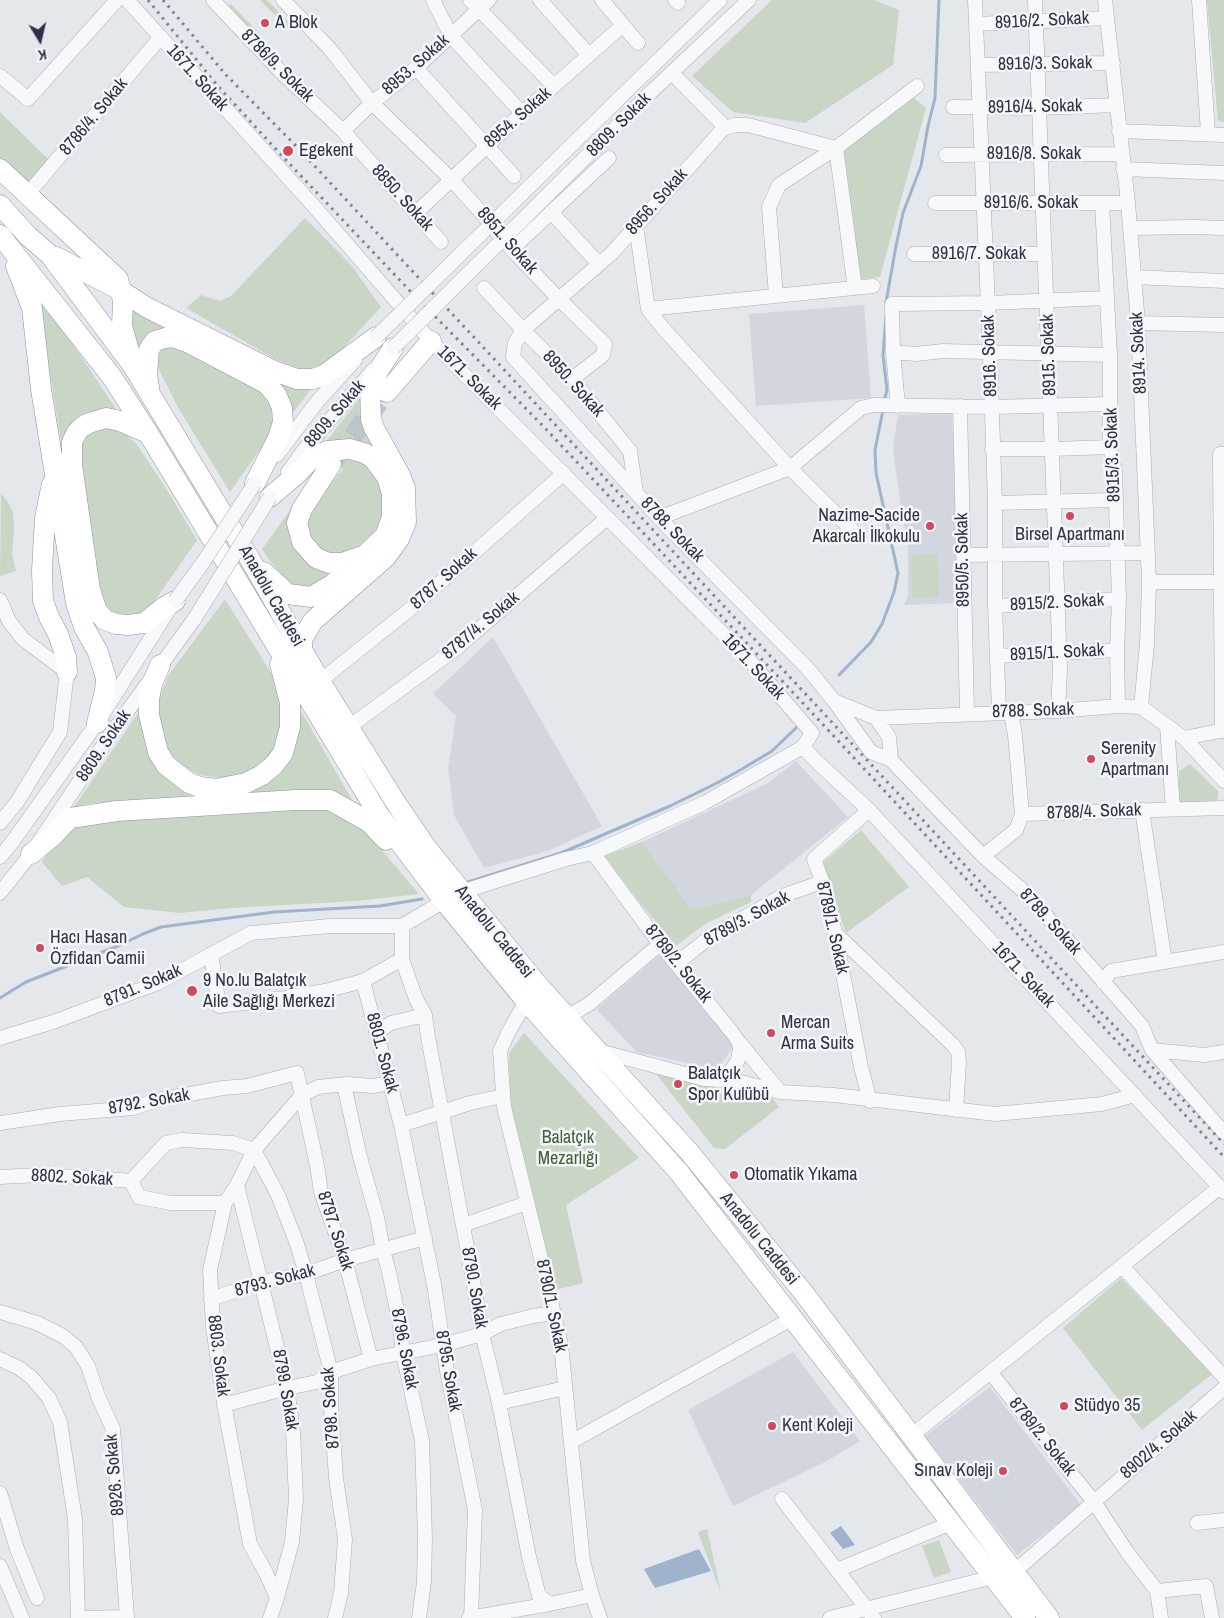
<!DOCTYPE html>
<html>
<head>
<meta charset="utf-8">
<style>
  body { margin:0 }
  #map { position:relative; width:1224px; height:1618px; overflow:hidden; background:#e4e7ec; font-family:"Archivo Narrow",sans-serif }
  canvas { display:block }
  .north { position:absolute; left:15px; top:15px; width:50px; height:50px; -webkit-text-stroke:4px #f4f6f9; paint-order:stroke; rotate:171deg; font-size:14px; font-weight:700; line-height:20px; text-align:center; color:#2b3445 }
  .north::after { content:''; display:block; margin:auto; width:18px; height:22px; background:#2b3445; clip-path:polygon(50% 0,100% 100%,50% 72%,0 100%) }
</style>
</head>
<body>
<div id="map">
<canvas width="1224" height="1618"></canvas>
<div class="north">K</div>
</div>
<script>
const context = document.querySelector('canvas').getContext('2d');
context.lineJoin = 'round';
function paint(path, color) { context.fillStyle = color; context.fill(path, 'evenodd'); }
const toPath = rows => new Path2D(rows.map(r => 'M' + r).join(''));
function strokePath(path, color, width, dash) { context.strokeStyle = color; context.lineWidth = width; context.lineCap = dash ? 'butt' : 'round'; context.setLineDash(dash || []); context.stroke(path); }
function write(font, color, halo, rows, align = 'center') {
  context.font = font + ' "Archivo Narrow",sans-serif'; context.lineWidth = 5; context.setLineDash([]); context.textBaseline = 'middle'; context.strokeStyle = halo; context.fillStyle = color; for (const [text, x, y, turn = 0] of rows) {
    context.save(); context.translate(x, y); context.rotate((+turn || 0) * Math.PI / 180); context.textAlign = isNaN(turn) ? turn : align; if (halo) context.strokeText(text, 0, 0); context.fillText(text, 0, 0); context.restore();
  }
}
paint(toPath([
  [864,305,871,398,756,406,749,314],
  [952,413,959,603,904,605,908,596,908,544,901,508,893,448,898,415],
  [493,637,602,826,548,851,484,868,454,815,448,768,456,716,433,694],
  [796,761,848,817,751,895,698,909,690,907,642,842,768,783],
  [660,955,732,1040,732,1049,721,1064,713,1069,637,1052,596,1009],
  [793,1352,860,1441,823,1463,733,1506,688,1410],
  [990,1387,1081,1505,1017,1555,925,1436]
]), '#d2d6de');
paint(toPath([
  [260,0,267,0,291,24,288,29],
  [772,0,874,0,899,10,893,65,805,123,733,112,692,76],
  [1207,0,1224,0,1224,122,1218,121],
  [231,4,260,34,255,39,226,9],
  [914,98,926,108,880,277,860,279,844,151,874,126],
  [0,112,49,160,26,184,0,160],
  [305,218,351,265,381,307,336,356,317,370,299,369,275,359,186,308,201,295,220,301,231,296],
  [38,300,72,343,118,412,100,409,81,416,68,430,62,448],
  [130,304,181,330,138,353,133,340],
  [173,344,265,392,274,406,273,431,230,492,180,411,155,362,159,352,164,346],
  [280,380,296,386,311,389,292,414,279,386],
  [365,392,382,458,324,444],
  [98,427,121,429,138,446,169,493,197,540,147,612,135,617,115,614,103,605,99,594,79,462,82,441,90,432],
  [341,457,353,457,375,470,386,496,382,526,372,540,344,556,330,555,316,546,309,535,307,527,308,514,315,503,343,469,336,464],
  [1,494,8,502,13,513,14,531,12,554,16,571,0,576],
  [293,506,291,518,336,571,318,586,295,588,269,560,262,549],
  [937,554,939,597,912,598,911,555],
  [225,599,273,676,282,699,283,720,278,739,270,756,251,770,227,779,199,775,175,762,158,732,157,704,168,676],
  [140,710,141,722,204,793,288,758,298,736,301,711,352,800,332,796,93,803,74,807],
  [1190,764,1218,791,1218,798,1215,802,1179,803,1179,771],
  [323,807,362,827,419,894,357,901,231,908,180,913,124,907,87,877,62,886,42,862,47,853,78,826,100,820],
  [861,830,909,887,846,933,821,864],
  [642,842,690,907,698,909,751,895,751,902,705,924,676,946,640,903,605,856],
  [524,1033,639,1158,566,1205,583,1283,555,1290,510,1112,509,1053],
  [656,1074,773,1099,779,1107,725,1149,714,1148],
  [1121,1278,1212,1374,1142,1430,1063,1328],
  [707,1529,721,1593,698,1532],
  [939,1540,951,1572,934,1578,922,1546]
]), '#c9d6c5');
paint(toPath([
  [841,1526,855,1545,843,1549,830,1533],
  [699,1549,711,1571,655,1588,644,1569]
]), '#9fb4cc');
strokePath(toPath([
  [886,302,896,246,903,213,921,166,928,126,935,98,939,0],
  [884,401,887,390,883,355,886,316],
  [839,675,871,642,882,624,894,592,898,573,876,473,875,450,883,410],
  [468,882,561,853,670,806,717,783,742,769,772,751,798,726],
  [0,998,26,982,118,946,143,934,161,927,274,912,380,906,422,899]
]), '#9fb4cc', 3);
strokePath(toPath([
  [334,460,379,402]
]), '#bfc3cb', 20, [20, 10]);
const minor = toPath([
  [127,0,312,204,431,341,750,661,812,733,803,747,704,803,593,853,566,859,461,892],
  [213,0,281,72,343,131,441,242],
  [283,0,330,49,372,103,452,180,479,210,514,252,559,299,605,344,603,355,572,379],
  [433,0,451,36,522,113],
  [470,0,554,86],
  [540,0,588,54],
  [602,0,638,43],
  [675,0,678,3],
  [975,0,990,353,995,503,995,606,999,712],
  [1035,0,1060,668,1058,711],
  [1105,0,1128,203,1138,323,1149,582,1147,644,1141,707],
  [1199,0,1208,133],
  [976,24,1107,18],
  [978,65,1113,63],
  [416,68,514,176],
  [672,73,721,123,723,129],
  [0,76,28,99,117,0],
  [638,80,720,0],
  [953,107,1040,108,1117,105],
  [343,131,372,103,416,68,489,0],
  [1119,131,1224,135],
  [605,138,651,92,749,0],
  [946,155,1121,154],
  [1123,169,1224,173],
  [27,195,160,38],
  [935,203,1128,203],
  [1102,203,1110,355,1110,447,1115,472,1119,599,1117,650,1118,706],
  [551,212,599,264],
  [416,213,522,113,554,86,623,25],
  [636,226,648,309,662,327,790,468,859,537],
  [1130,228,1194,227,1224,228],
  [512,249,609,158],
  [914,254,1045,254],
  [1134,277,1224,281],
  [484,288,523,330,572,379,630,451,636,492],
  [855,288,836,148,748,125,735,125,723,129,612,253,523,330,515,343,513,357,659,518,809,670,834,701,871,752,891,760],
  [776,296,769,207,779,185,836,148,917,86],
  [648,309,873,286],
  [1138,323,1224,325],
  [893,352,916,354,943,351,1110,355],
  [898,406,893,352,892,304,988,303,1106,298],
  [960,406,967,713],
  [992,449,1053,449,1110,447],
  [277,455,317,402,355,360],
  [288,472,304,450,373,370],
  [995,503,1115,500],
  [659,518,790,468,861,408,873,405,991,407,1110,404],
  [963,555,1148,553],
  [1149,582,1224,582],
  [0,600,9,621,23,639,67,672,60,732,17,802,0,823],
  [995,606,1119,599],
  [997,656,1117,650],
  [320,681,409,610,564,473],
  [834,701,876,718,1058,711,1118,706,1141,707,1184,738,1224,781],
  [1011,712,1015,735,1022,814],
  [876,718,889,737,891,760,983,856,1029,896,1142,1026,1152,1050,1224,1133],
  [1167,726,1173,809],
  [349,727,458,647,607,518],
  [1222,731,1220,454,1224,454],
  [1184,738,1224,730],
  [803,747,816,761,869,810,1224,1192],
  [869,810,814,859,828,897,861,1067,870,1101],
  [1142,810,1165,962],
  [593,853,660,944,731,1031,739,1042,740,1049,738,1060,730,1073,725,1078],
  [983,856,1016,830,1022,814,1224,808],
  [0,857,13,841,97,723,170,608],
  [0,893,31,854,111,734,195,618],
  [402,926,402,959,416,999,425,1015,428,1037,473,1280,482,1334,499,1403,529,1557,539,1596,550,1604,592,1595],
  [402,926,444,901],
  [835,933,953,1045,958,1052,959,1062,956,1110],
  [211,954,219,1006,285,998,325,991,363,981,402,959],
  [677,963,710,937,782,896,822,882],
  [363,981,401,1125,421,1222,434,1284,447,1371,475,1510,471,1618],
  [1103,982,1111,971,1224,952],
  [526,1001,508,1033,500,1051,504,1107,546,1279,561,1345,583,1561,592,1595,600,1618],
  [567,1017,589,1004,660,944],
  [376,1033,391,1023,425,1015],
  [0,1038,53,1022,158,983,251,933,330,926,402,926],
  [739,1042,780,1092],
  [1152,1050,1204,1055,1224,1052],
  [599,1051,704,1079,719,1080,725,1078,780,1092,834,1095,995,1114,1102,1104,1135,1095],
  [344,1085,360,1157,377,1217,383,1250,389,1272,399,1320,403,1353,422,1441,425,1538,424,1582,419,1618],
  [0,1123,60,1114,133,1108,157,1100,223,1088,247,1086,297,1073,317,1165,321,1192,345,1260,371,1359],
  [401,1125,470,1103,503,1096],
  [0,1177,39,1175,97,1178,131,1181,139,1197,171,1203,225,1203],
  [131,1181,166,1143,182,1140,233,1143,254,1150,278,1195,297,1244,306,1274,331,1372,331,1408,336,1478,345,1539,341,1593,335,1618],
  [237,1185,287,1388,293,1431,296,1499,292,1542,277,1598],
  [463,1225,527,1203],
  [1122,1266,1224,1377],
  [211,1299,261,1282,306,1274,345,1260,425,1238],
  [0,1312,37,1323,63,1336,76,1347,88,1366,98,1396,113,1429,127,1617,78,1618],
  [0,1359,19,1368,31,1377,49,1398,60,1422,75,1519,78,1618],
  [990,1372,1094,1502,1127,1552,1157,1591,1206,1586,1212,1618],
  [499,1403,565,1388],
  [224,1405,287,1388,317,1382,331,1372,371,1359,443,1345,482,1334,501,1324,533,1316,554,1313],
  [911,1436,1220,1187],
  [571,1442,793,1318],
  [0,1493,17,1549,37,1598],
  [782,1499,874,1618],
  [1197,1523,1224,1520],
  [0,1566,22,1618],
  [837,1570,951,1523],
  [1014,1572,1224,1388],
  [1157,1591,1161,1618],
  [270,1618,277,1598,266,1573,250,1544,225,1409,213,1327,210,1270,225,1203,237,1185,254,1150,302,1095,318,1087,347,1084,373,1086,390,1083],
  [469,1618,550,1604],
  [830,1618,993,1577]
]);
const highway = toPath([
  [0,169,118,279,123,301,122,326,130,354],
  [0,205,28,236,50,255,133,366,251,561,320,681,396,803,426,847,537,984,690,1153,803,1292,1049,1618],
  [0,235,112,377,148,433,379,815,444,901,526,1001,678,1171,1025,1618],
  [56,257,120,290,146,307,274,371,297,379,313,379,324,375,376,337],
  [16,266,32,308,41,389,76,603,84,627,98,652,106,678,105,691,97,723],
  [149,387,147,375,149,349,155,341,165,338,173,337,187,342,267,384,277,396,282,408,283,422,278,438,255,483],
  [387,392,431,341],
  [148,433,120,421,106,418,89,423,82,427,77,432,72,442,72,465,90,590,97,611,105,620,116,624,128,625,144,623,164,607,175,601],
  [331,464,302,509,297,523,302,542,316,558,329,563,342,563,363,556],
  [52,484,45,518,42,570,43,601,49,617,58,634,66,657,67,672],
  [264,572,288,594,311,597,333,584,365,555,385,536,392,517,392,494,387,477,373,458,364,453,350,449,327,451,314,456,298,473,270,497],
  [302,650,302,639,313,621,386,557,399,539,406,522,405,488,400,475,374,428,371,419,370,389,373,379,393,348],
  [160,665,152,684,149,700,149,715,158,752,166,765,189,783,200,787,216,789,246,783,262,775,274,765,283,753,290,727,290,703,280,664],
  [31,854,54,835,70,818,117,811,296,800,330,800,369,822,386,840]
]);
strokePath(minor, '#a9aeb7', 15);
strokePath(highway, '#8b94a3', 21);
strokePath(minor, '#f7f8fa', 14);
strokePath(highway, '#fff', 20);
strokePath(toPath([
  [148,0,217,85,284,158,412,293,544,427,830,732,1224,1157],
  [163,0,226,75,297,147,1224,1144]
]), '#7d8696', 3, [2.5, 5]);
const minorBridge = toPath([
  [376,337,638,80],
  [393,348,605,138],
  [175,601,202,564,255,483],
  [195,618,270,497]
]);
strokePath(minorBridge, '#a9aeb7', 15, []);
strokePath(minorBridge, '#f7f8fa', 14);
for (const [x, y, r, color] of [
  [265,23,5,"#d1495b"],
  [288,151,6,"#d1495b"],
  [1070,516,5,"#d1495b"],
  [930,526,5,"#d1495b"],
  [1091,759,5,"#d1495b"],
  [40,948,5,"#d1495b"],
  [192,991,6,"#d1495b"],
  [771,1033,5,"#d1495b"],
  [678,1084,5,"#d1495b"],
  [734,1175,5,"#d1495b"],
  [1064,1406,5,"#d1495b"],
  [772,1426,5,"#d1495b"],
  [1003,1471,5,"#d1495b"]
]) { const dot = new Path2D(); dot.arc(x, y, r, 0, 2 * Math.PI); context.fillStyle = color; context.fill(dot); strokePath(dot, '#f4f6f9', 2); }
write('18px', '#2b3445', '#f4f6f9', [
  ["8916/2. Sokak",1042,21,-3],
  ["8916/3. Sokak",1045,64,-1],
  ["8953. Sokak",416,65,-41],
  ["8786/9. Sokak",277,66,45],
  ["1671. Sokak",197,78,48],
  ["8916/4. Sokak",1035,107,-1],
  ["8786/4. Sokak",94,117,-50],
  ["8954. Sokak",518,118,-41],
  ["8809. Sokak",619,125,-45],
  ["8916/8. Sokak",1034,154],
  ["8850. Sokak",402,198,48],
  ["8956. Sokak",657,202,-48],
  ["8916/6. Sokak",1031,203],
  ["8951. Sokak",507,241,49],
  ["8916/7. Sokak",979,254],
  ["8914. Sokak",1139,353,-93],
  ["8915. Sokak",1049,355,-92],
  ["8916. Sokak",990,356,-92],
  ["1671. Sokak",469,378,45],
  ["8950. Sokak",573,384,48],
  ["8809. Sokak",335,414,-49],
  ["8915/3. Sokak",1113,455,-92],
  ["8788. Sokak",672,530,46],
  ["8950/5. Sokak",963,560,-91],
  ["8787. Sokak",444,579,-42],
  ["Anadolu Caddesi",271,596,60],
  ["8915/2. Sokak",1057,603,-3],
  ["8787/4. Sokak",481,626,-40],
  ["8915/1. Sokak",1057,653,-3],
  ["1671. Sokak",753,667,47],
  ["8788. Sokak",1033,711,-2],
  ["8809. Sokak",104,746,-56],
  ["8788/4. Sokak",1094,812,-2],
  ["8789/3. Sokak",747,919,-29],
  ["8789. Sokak",1050,922,48],
  ["8789/1. Sokak",832,928,77],
  ["Anadolu Caddesi",494,932,51],
  ["8789/2. Sokak",678,964,51],
  ["1671. Sokak",1023,975,47],
  ["8791. Sokak",143,986,-23],
  ["8801. Sokak",382,1053,75],
  ["8792. Sokak",149,1102,-10],
  ["8802. Sokak",72,1178,3],
  ["8797. Sokak",335,1231,72],
  ["Anadolu Caddesi",759,1239,51],
  ["8793. Sokak",275,1281,-15],
  ["8790. Sokak",474,1288,80],
  ["8790/1. Sokak",551,1306,78],
  ["8796. Sokak",404,1349,79],
  ["8803. Sokak",218,1356,83],
  ["8795. Sokak",448,1371,80],
  ["8799. Sokak",285,1390,80],
  ["8798. Sokak",331,1408,-94],
  ["8789/2. Sokak",1042,1437,51],
  ["8902/4. Sokak",1159,1445,-41],
  ["8926. Sokak",115,1475,-95]
]);
write('18px', '#2b3445', '#f4f6f9', [
  ["A Blok",275,23],
  ["Egekent",299,151],
  ["Nazime-Sacide",920,516,"right"],
  ["Akarcalı İlkokulu",920,537,"right"],
  ["Birsel Apartmanı",1070,535,"center"],
  ["Serenity",1101,749],
  ["Apartmanı",1101,770],
  ["Hacı Hasan",50,938],
  ["Özfidan Camii",50,959],
  ["9 No.lu Balatçık",203,981],
  ["Aile Sağlığı Merkezi",203,1002],
  ["Mercan",781,1023],
  ["Arma Suits",781,1044],
  ["Balatçık",688,1074],
  ["Spor Kulübü",688,1095],
  ["Otomatik Yıkama",744,1175],
  ["Stüdyo 35",1074,1406],
  ["Kent Koleji",782,1426],
  ["Sınav Koleji",993,1471,"right"]
], 'left');
write('18px', '#3f6138', '#f4f6f9', [
  ["Balatçık",568,1138],
  ["Mezarlığı",568,1159]
]);
</script>
</body>
</html>
